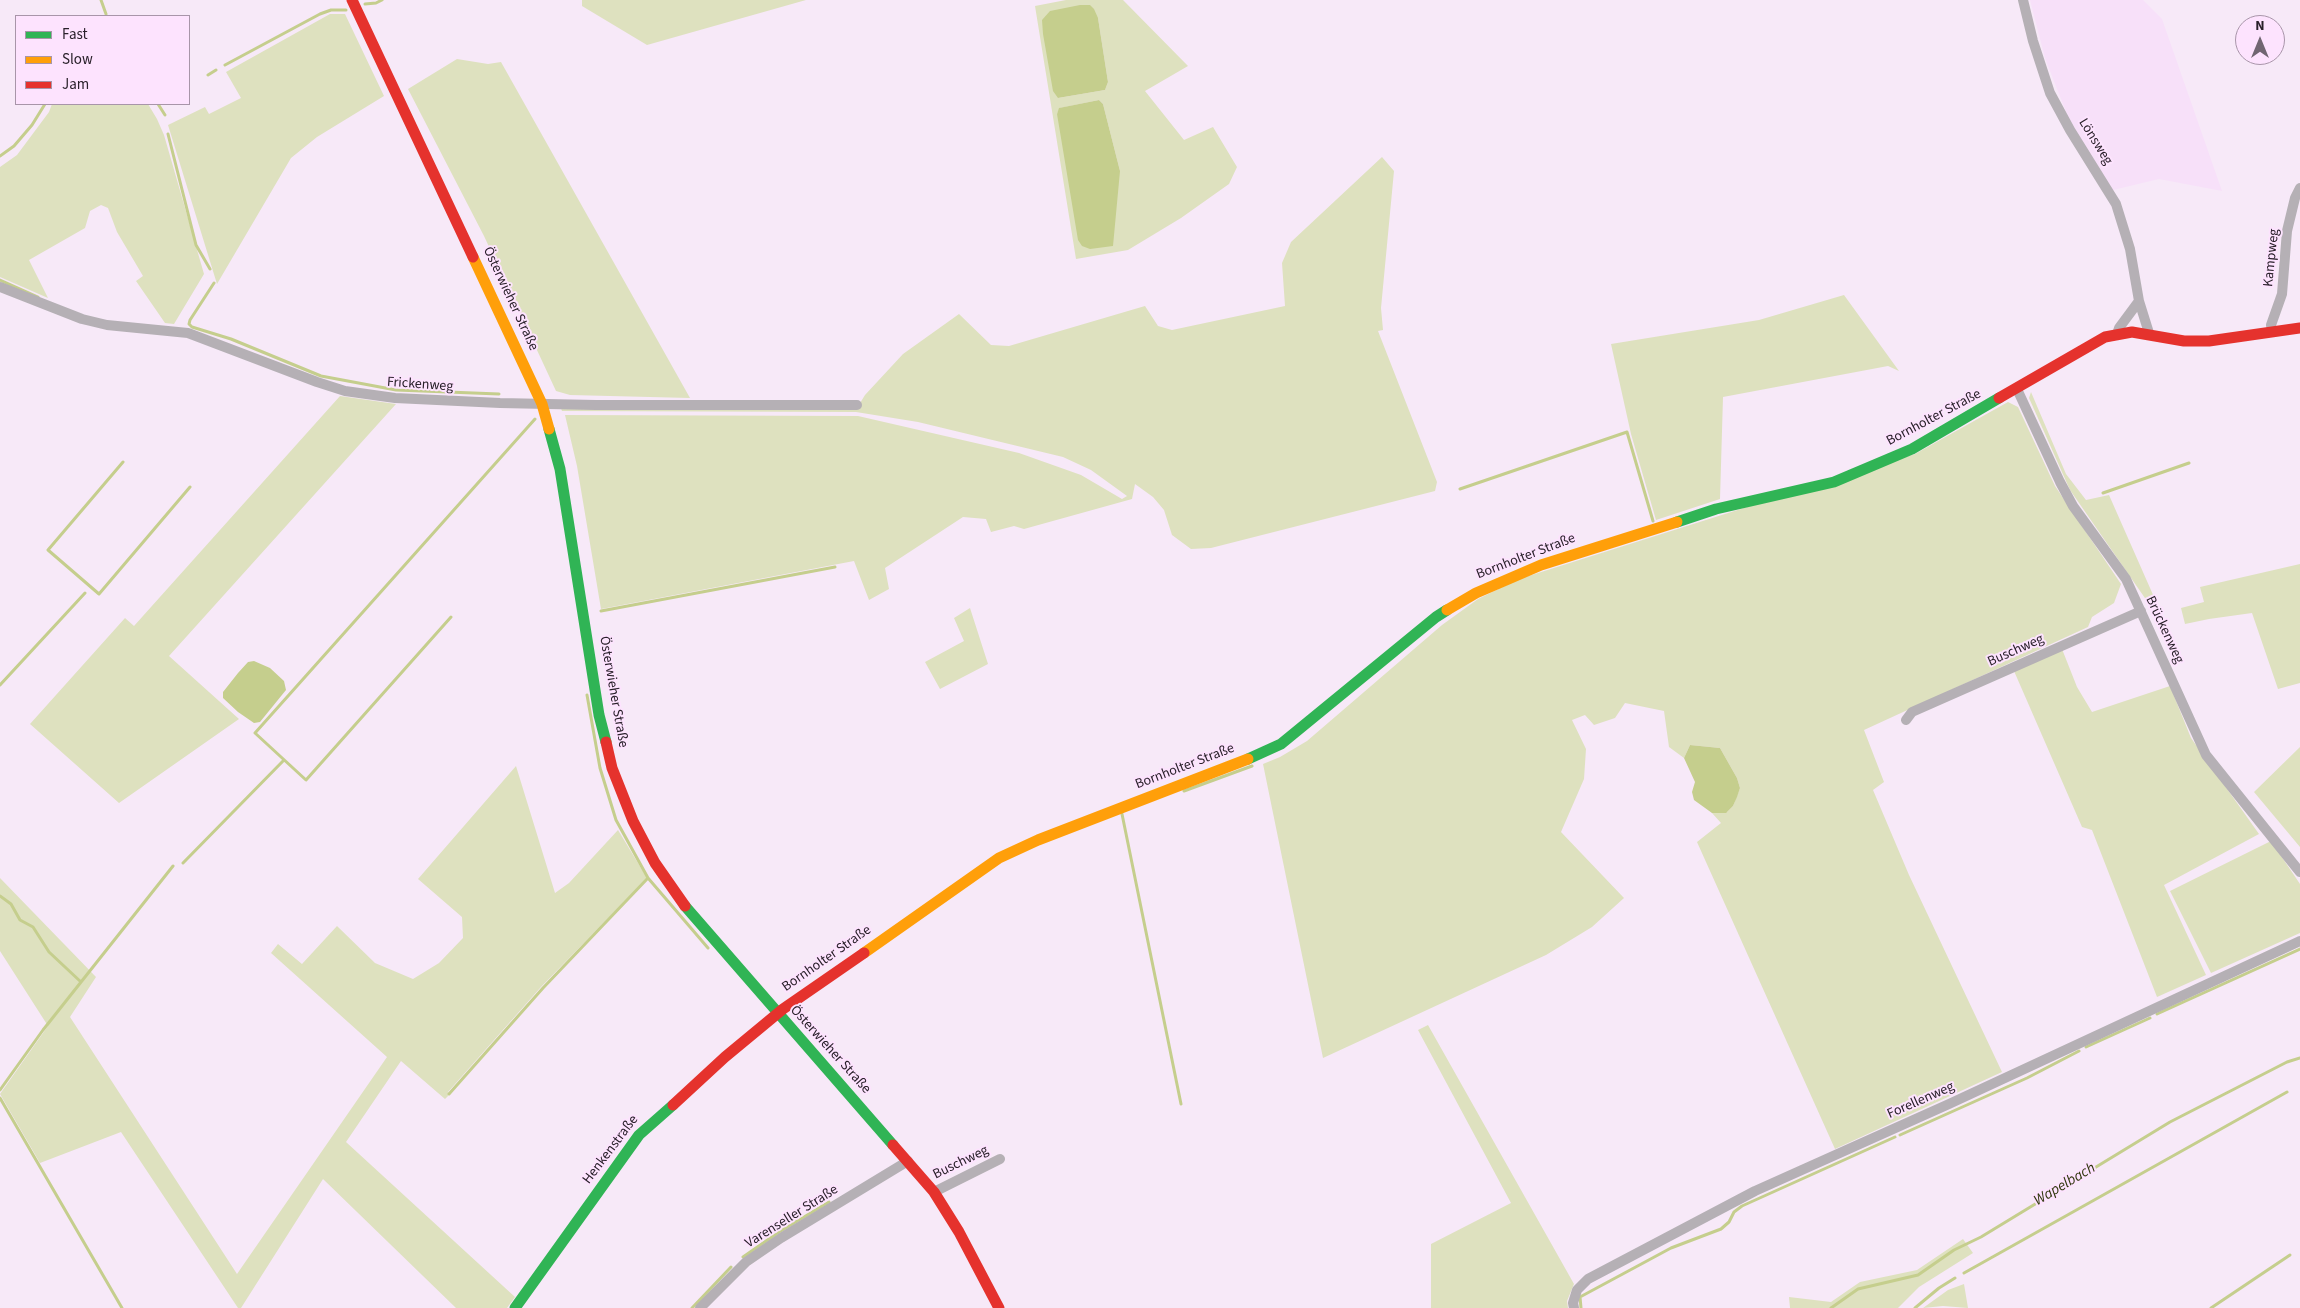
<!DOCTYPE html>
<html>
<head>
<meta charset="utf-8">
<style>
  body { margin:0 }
  #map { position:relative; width:2300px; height:1308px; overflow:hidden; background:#f7e9f8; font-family:"Source Sans 3",sans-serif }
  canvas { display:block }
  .legend { position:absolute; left:15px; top:15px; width:175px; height:90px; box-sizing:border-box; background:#fde3fe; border:1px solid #a895a9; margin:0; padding:6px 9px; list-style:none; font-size:15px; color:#29202a }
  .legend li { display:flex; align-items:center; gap:10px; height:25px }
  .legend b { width:25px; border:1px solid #a895a9 }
  .north { position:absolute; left:2235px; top:15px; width:50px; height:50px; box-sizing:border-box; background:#fde3fe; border:1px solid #a895a9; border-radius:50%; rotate:0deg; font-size:14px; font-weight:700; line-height:20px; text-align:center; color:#29202a }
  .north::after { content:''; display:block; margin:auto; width:18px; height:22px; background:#716672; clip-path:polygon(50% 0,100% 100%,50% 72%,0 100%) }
</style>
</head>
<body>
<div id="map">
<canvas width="2300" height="1308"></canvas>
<ul class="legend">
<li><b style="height:6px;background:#30b455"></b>Fast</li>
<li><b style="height:6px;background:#ff9f0a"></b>Slow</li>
<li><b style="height:6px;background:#e5322d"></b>Jam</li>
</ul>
<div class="north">N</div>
</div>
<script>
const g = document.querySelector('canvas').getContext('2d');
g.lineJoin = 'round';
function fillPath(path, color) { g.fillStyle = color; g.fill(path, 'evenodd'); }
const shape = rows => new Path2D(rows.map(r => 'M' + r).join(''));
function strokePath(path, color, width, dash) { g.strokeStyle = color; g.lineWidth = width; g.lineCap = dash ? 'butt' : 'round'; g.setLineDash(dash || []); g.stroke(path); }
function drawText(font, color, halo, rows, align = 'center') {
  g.font = font + ' "Source Sans 3",sans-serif'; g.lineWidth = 4; g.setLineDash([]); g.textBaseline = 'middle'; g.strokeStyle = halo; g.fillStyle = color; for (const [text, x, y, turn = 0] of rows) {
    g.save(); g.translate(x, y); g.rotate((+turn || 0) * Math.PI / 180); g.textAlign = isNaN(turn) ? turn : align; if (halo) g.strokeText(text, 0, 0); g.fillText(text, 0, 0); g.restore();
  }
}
const built = shape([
  [2030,0,2143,0,2162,19,2222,191,2159,179,2113,190,2070,122,2045,58]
]);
const green = shape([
  [582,0,806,0,647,45,582,6],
  [1066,0,1123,0,1188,66,1145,91,1184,140,1213,127,1237,167,1229,184,1181,218,1128,250,1076,259,1035,6],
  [1098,18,1108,82,1105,90,1058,98],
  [1099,100,1103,104,1120,171,1057,114,1060,108],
  [330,14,345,14,384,96,317,137,291,158,217,284,168,125,205,107,209,114,241,98,226,72],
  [457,59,488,64,501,62,690,398,570,395,556,391,484,236,408,89],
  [52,104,148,104,157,119,164,135,204,274,174,324,165,323,136,281,143,276,117,232,108,208,101,205,90,211,85,228,29,260,48,298,0,277,0,167,17,155,49,112],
  [1382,157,1394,171,1381,308,1383,330,1378,331,1437,482,1435,491,1211,548,1191,549,1172,535,1164,510,1153,497,1135,484,1132,499,1024,529,1014,526,991,532,986,519,963,517,885,568,889,589,869,600,854,561,601,609,577,466,565,415,858,416,1019,453,1081,475,1122,499,1127,496,1091,470,1063,457,918,422,856,412,562,411,560,406,857,408,865,395,903,354,959,314,991,345,1009,346,1145,306,1158,326,1172,330,1285,306,1282,263,1291,242],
  [1844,295,1899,371,1888,366,1723,397,1720,499,1656,520,1631,434,1611,344,1759,320],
  [2031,392,2066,474,2086,500,2109,495,2154,597,2147,601,2070,490,2029,398],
  [340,396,396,404,169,656,239,719,119,803,30,724,125,618,134,626],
  [2008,402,2018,407,2055,486,2121,584,2114,603,2092,617,2088,627,1864,730,1884,782,1873,790,1909,875,2002,1072,1835,1149,1697,842,1721,823,1712,813,1727,812,1733,806,1740,788,1737,778,1720,748,1690,745,1684,758,1669,747,1664,711,1625,703,1615,718,1594,725,1585,715,1572,720,1586,749,1584,779,1561,832,1624,898,1592,927,1546,955,1323,1058,1263,764,1280,757,1307,741,1442,625,1478,599,1519,579,1915,454],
  [2300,564,2300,683,2278,689,2252,613,2209,619,2185,624,2181,608,2204,602,2200,587],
  [970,608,988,664,940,689,925,662,964,641,954,618],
  [2062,649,2077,687,2092,712,2170,686,2191,738,2259,834,2164,885,2206,975,2157,997,2092,830,2082,827,2014,671],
  [2300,747,2300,847,2254,792],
  [516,766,555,893,569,883,618,830,647,878,541,987,448,1092,450,1094,445,1099,401,1061,346,1142,515,1297,507,1308,456,1308,323,1179,241,1308,238,1308,121,1132,40,1163,0,1094,48,1026,0,951,0,878,96,977,70,1017,237,1274,387,1057,271,953,278,944,302,964,337,926,375,963,413,979,439,963,463,938,462,917,418,879],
  [2271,841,2300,884,2300,933,2211,973,2170,891],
  [1428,1025,1574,1284,1567,1301,1568,1308,1431,1308,1431,1244,1511,1203,1418,1030],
  [1963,1239,1973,1253,1919,1287,1898,1308,1790,1308,1789,1297,1831,1302,1860,1282,1917,1270],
  [1964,1284,1968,1308,1943,1306,1923,1308,1948,1290]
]);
const water = shape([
  [1080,5,1090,5,1094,9,1098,18,1108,82,1105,90,1058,98,1053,91,1043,34,1042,20,1050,11],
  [1099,100,1103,104,1120,171,1113,246,1090,249,1082,246,1078,240,1057,114,1059,108],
  [254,661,270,668,284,681,286,690,260,722,254,723,238,712,223,698,223,692,238,673,248,662],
  [1690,745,1720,748,1737,778,1740,788,1737,797,1733,806,1726,813,1712,813,1694,800,1692,792,1695,782,1684,758]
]);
const stream = shape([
  [101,0,106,14],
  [365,4,376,3,382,0],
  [225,65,320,14,331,10,346,10],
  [208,75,216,70],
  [158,104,165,115],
  [168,134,196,245,210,269],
  [0,156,14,146,32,125,45,104],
  [0,280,38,297],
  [214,283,190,320,189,324,192,327,231,339,321,376,396,390,499,394],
  [123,462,48,550,99,594,190,487],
  [1460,489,1627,432,1653,521],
  [2103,493,2189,463],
  [601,611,835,567],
  [451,617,306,780,255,733,535,419],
  [0,685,85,593],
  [587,695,600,768,616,820,648,878,708,948],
  [1184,791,1252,766],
  [1122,814,1181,1104],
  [183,863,284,760],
  [0,896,11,904,20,920,33,927,49,952,81,982],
  [2157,1014,2300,949],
  [2086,1047,2150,1018],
  [0,1090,43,1030,173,866],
  [449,1094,543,988,648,878],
  [0,1098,122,1308],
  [1900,1135,2027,1078,2079,1051],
  [743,1257,779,1232,829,1202],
  [1964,1273,2287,1092],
  [692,1308,731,1267],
  [1581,1308,1580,1297,1671,1248,1721,1229,1729,1222,1734,1212,1742,1206,1895,1137],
  [1831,1308,1858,1289,1918,1275,1954,1250,1981,1237,2170,1122,2287,1062,2300,1058],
  [1915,1308,1939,1288,1955,1278],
  [2211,1308,2290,1255]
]);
const street = shape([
  [2023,0,2033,41,2050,93,2070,130,2116,204,2130,249,2139,301,2149,333],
  [0,287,82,319,107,325,188,333,317,382,345,391,395,398,500,403,596,405,857,405],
  [2272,331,2271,325,2282,294,2287,231,2295,198,2300,188],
  [2117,334,2119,328,2139,301],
  [2017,389,2060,482,2073,506,2126,579,2206,755,2300,872],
  [1906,720,1912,712,2141,611],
  [934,1192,1000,1159],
  [700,1308,746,1262,781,1238,908,1161],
  [1574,1308,1573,1303,1577,1290,1588,1279,1755,1191,1949,1104,2300,941]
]);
const fast = shape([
  [549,429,560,469,599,715,606,742],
  [1677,522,1716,509,1834,482,1912,449,1999,398],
  [1248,759,1281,744,1436,617,1447,610],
  [685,906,893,1145],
  [515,1308,639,1135,673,1105]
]);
const slow = shape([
  [473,257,542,404,549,429],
  [1447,610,1476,593,1541,565,1677,522],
  [864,953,999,858,1038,840,1248,759]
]);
const jam = shape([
  [352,0,473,257],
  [1999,398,2105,337,2132,332,2184,341,2209,341,2300,328],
  [606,742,612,768,633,821,655,863,685,906],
  [673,1105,725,1057,783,1009,864,953],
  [893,1145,934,1192,959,1232,999,1308]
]);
const streetNames = [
  ["Lönsweg",2095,142,58],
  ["Kampweg",2272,258,-84],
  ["Österwieher Straße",510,299,65],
  ["Frickenweg",420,385,4],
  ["Bornholter Straße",1934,418,-28],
  ["Bornholter Straße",1526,557,-21],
  ["Brückenweg",2164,630,65],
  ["Buschweg",2016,651,-24],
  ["Österwieher Straße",613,692,80],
  ["Bornholter Straße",1185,767,-21],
  ["Bornholter Straße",827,959,-35],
  ["Österwieher Straße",830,1050,48],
  ["Forellenweg",1921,1101,-24],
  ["Henkenstraße",611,1150,-53],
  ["Buschweg",961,1163,-26],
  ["Varenseller Straße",792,1217,-32]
];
const waterNames = [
  ["Wapelbach",2065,1185,-31]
];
fillPath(built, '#f7e0f9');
fillPath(green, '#dee1bf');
fillPath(water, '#c5ce8d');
strokePath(stream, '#c5ce8d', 3);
strokePath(street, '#b5b0b5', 10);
strokePath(fast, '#30b455', 11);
strokePath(slow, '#ff9f0a', 11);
strokePath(jam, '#e5322d', 11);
drawText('14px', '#29202a', '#fde3fe', streetNames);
drawText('italic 15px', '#2f360c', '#fde3fe', waterNames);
</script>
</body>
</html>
